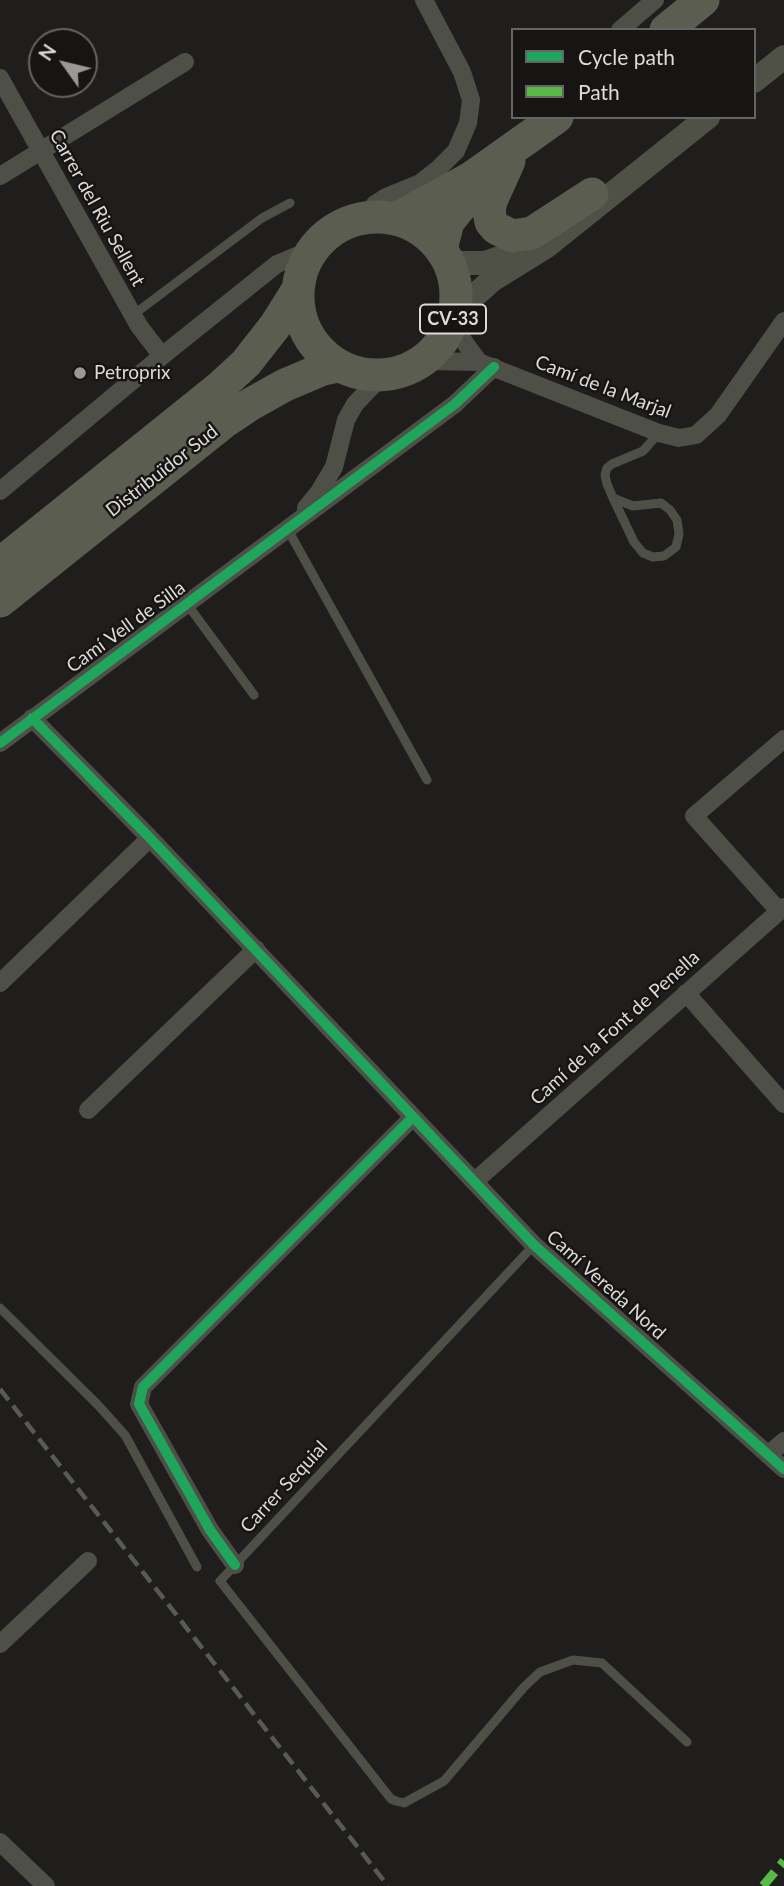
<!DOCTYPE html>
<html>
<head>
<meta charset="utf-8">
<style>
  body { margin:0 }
  #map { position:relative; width:784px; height:1886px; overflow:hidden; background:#1f1e1d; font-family:Lato,sans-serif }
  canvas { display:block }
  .legend { position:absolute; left:511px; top:28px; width:245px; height:91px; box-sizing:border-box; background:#171513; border:2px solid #666463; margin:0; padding:9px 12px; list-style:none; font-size:21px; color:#dcdbda }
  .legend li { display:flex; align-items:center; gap:14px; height:35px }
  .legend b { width:35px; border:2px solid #666463 }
  .north { position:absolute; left:28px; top:28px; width:70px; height:70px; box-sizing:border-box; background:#171513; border:2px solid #666463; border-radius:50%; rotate:304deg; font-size:19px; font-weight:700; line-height:28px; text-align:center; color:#dcdbda }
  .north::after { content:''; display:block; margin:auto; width:24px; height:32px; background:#9a9998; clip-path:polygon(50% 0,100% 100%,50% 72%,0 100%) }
</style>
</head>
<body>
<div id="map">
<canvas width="784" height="1886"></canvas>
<ul class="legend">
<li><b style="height:9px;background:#20a55d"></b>Cycle path</li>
<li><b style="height:9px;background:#58b947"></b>Path</li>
</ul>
<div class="north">N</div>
</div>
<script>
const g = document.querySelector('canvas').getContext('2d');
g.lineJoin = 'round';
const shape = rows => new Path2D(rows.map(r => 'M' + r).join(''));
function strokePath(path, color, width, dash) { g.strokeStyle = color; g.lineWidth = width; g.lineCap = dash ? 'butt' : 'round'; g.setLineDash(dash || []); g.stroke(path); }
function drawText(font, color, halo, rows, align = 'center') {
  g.font = font + ' Lato,sans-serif'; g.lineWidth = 5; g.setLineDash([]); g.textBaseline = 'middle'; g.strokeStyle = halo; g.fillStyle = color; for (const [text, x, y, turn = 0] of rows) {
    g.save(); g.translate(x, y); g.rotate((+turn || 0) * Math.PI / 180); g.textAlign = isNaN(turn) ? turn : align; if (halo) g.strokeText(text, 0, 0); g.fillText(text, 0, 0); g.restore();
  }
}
const lane = shape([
  [133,315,262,218,290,203],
  [613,498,633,506,661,503,670,510,677,520,679,534,676,547,664,556,653,557,643,553,634,542,613,498,607,484,605,475,607,468,612,464,643,451,659,433],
  [288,530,427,780],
  [187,604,254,695],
  [534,1245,220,1581,391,1799,396,1801,404,1803,444,1781,524,1687,540,1672,573,1660,602,1663,687,1742],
  [0,1308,97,1404,125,1435,197,1567]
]);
const street = shape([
  [620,30,655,0],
  [0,78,139,326,162,356],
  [0,176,185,62],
  [366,217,375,204,386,197,420,183,438,169,456,151,468,123,471,100,462,72,424,0],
  [423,361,479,362,465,343,452,321],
  [479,362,659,433,679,438,696,435,718,415,784,321],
  [0,491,162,356,277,264,296,256,308,257],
  [306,508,319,492,334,467,346,420,355,404,382,376],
  [32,718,150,838,534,1245,784,1469],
  [0,743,455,404,494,367],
  [779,911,694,816,784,739],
  [0,983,150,838],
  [686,993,784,1104],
  [88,1110,256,949],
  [475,1181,784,907],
  [768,1455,784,1441],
  [235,1565,210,1530,139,1404,143,1387,413,1117],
  [0,1644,88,1561],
  [0,1842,46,1886]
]);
const secondary = shape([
  [754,81,784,57],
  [448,260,460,263,485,263,522,250],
  [454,314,492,280,547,246,708,117]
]);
const highway = shape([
  [666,30,703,0],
  [509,161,491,201,489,211,491,222,496,228,512,236,532,233,592,194],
  '298 296a79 79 0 1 1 158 0a79 79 0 1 1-158 0Z',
  [396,219,471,178,557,117],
  [441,249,448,222,460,207,487,180],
  [0,564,220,387,246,363,275,326,297,291],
  [0,601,224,422,251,404,285,385,323,369,338,366]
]);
const rail = shape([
  [0,1389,388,1886]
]);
const quiet = shape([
  [763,1886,784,1861]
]);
const cycleway = shape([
  [32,718,150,838,534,1245,784,1469],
  [0,743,455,404,494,367],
  [235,1565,210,1530,139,1404,143,1387,413,1117]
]);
const markers = [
  [80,373,7,"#9a9998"]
];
const shields = [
  [453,319,66]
];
const shieldNames = [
  ["CV-33",453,319]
];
const streetNames = [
  ["Carrer del Riu Sellent",97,208,61],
  ["Camí de la Marjal",603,387,21],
  ["Distribuïdor Sud",162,471,-38],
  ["Camí Vell de Silla",126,627,-36],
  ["Camí de la Font de Penella",615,1028,-42],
  ["Camí Vereda Nord",606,1285,42],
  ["Carrer Sequial",284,1487,-47]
];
const poiNames = [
  ["Petroprix",94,373]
];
strokePath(lane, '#4e4f47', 9);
strokePath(street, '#4e4f47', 18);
strokePath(secondary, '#4f5046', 24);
strokePath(highway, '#5b5d51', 33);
strokePath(rail, '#595a54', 4.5, [14, 7]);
strokePath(quiet, '#58b947', 9, [18, 9]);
strokePath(cycleway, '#20a55d', 10);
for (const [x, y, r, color] of markers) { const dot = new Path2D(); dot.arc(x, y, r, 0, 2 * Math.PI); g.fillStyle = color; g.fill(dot); strokePath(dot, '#171513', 2.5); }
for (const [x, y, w] of shields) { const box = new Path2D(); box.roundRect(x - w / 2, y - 14.5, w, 29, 5); g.fillStyle = '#171513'; g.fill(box); strokePath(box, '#dcdbda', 2); }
drawText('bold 18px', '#dcdbda', null, shieldNames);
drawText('19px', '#dcdbda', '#171513', streetNames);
drawText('19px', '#dcdbda', '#171513', poiNames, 'left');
</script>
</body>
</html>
